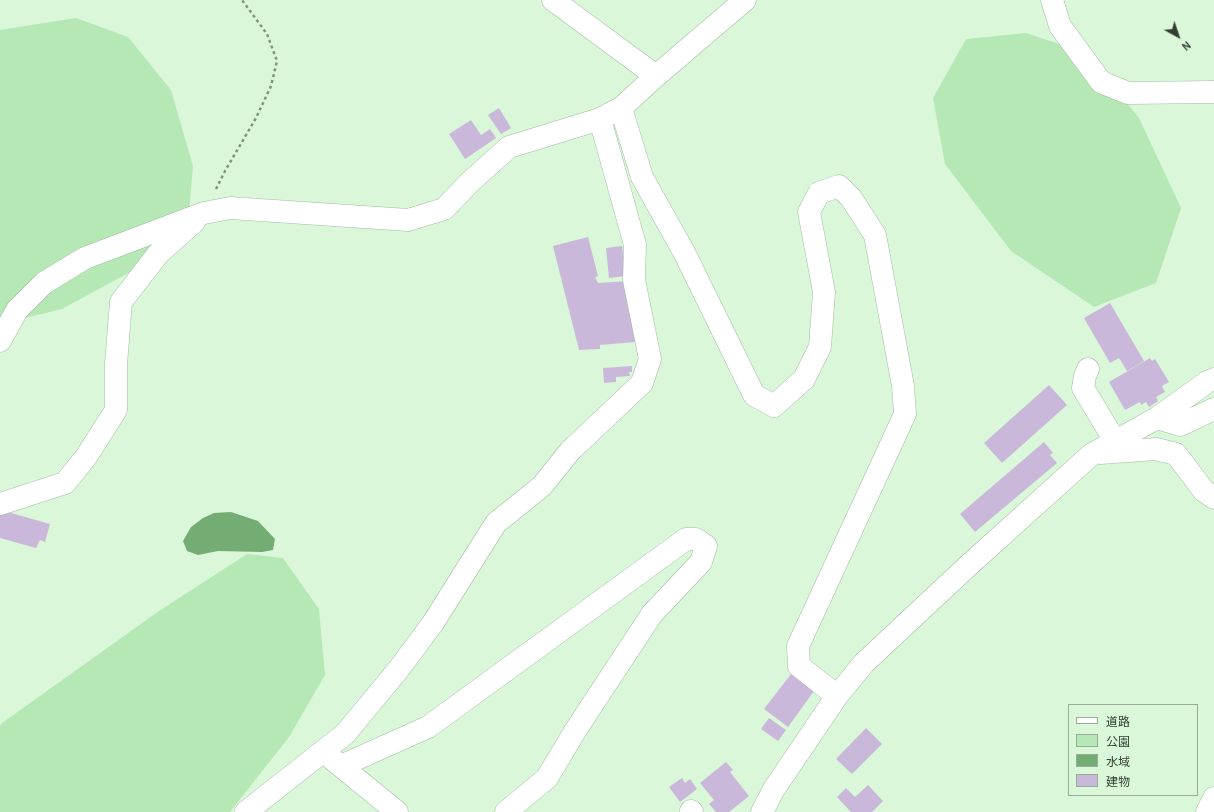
<!DOCTYPE html>
<html>
<head>
<meta charset="utf-8">
<style>
  body { margin:0 }
  #map { position:relative; width:1214px; height:812px; overflow:hidden; background:#dbf7da; font-family:Karla,"Noto Sans JP",sans-serif }
  canvas { display:block }
  .legend { position:absolute; left:1068px; top:704px; width:130px; height:92px; box-sizing:border-box; background:#dbf7da; border:1px solid #97ad97; margin:0; padding:5px 7px; list-style:none; font-size:12px; color:#323e32 }
  .legend li { display:flex; align-items:center; gap:8px; height:20px }
  .legend b { width:20px; border:1px solid #97ad97 }
  .north { position:absolute; left:1158px; top:16px; width:40px; height:40px; -webkit-text-stroke:3px #dbf7da; paint-order:stroke; rotate:140deg; font-size:11px; font-weight:700; line-height:16px; text-align:center; color:#323e32 }
  .north::after { content:''; display:block; margin:auto; width:14px; height:18px; background:#323e32; clip-path:polygon(50% 0,100% 100%,50% 72%,0 100%) }
</style>
</head>
<body>
<div id="map">
<canvas width="1214" height="812"></canvas>
<ul class="legend">
<li><b style="height:5px;background:#fff"></b>道路</li>
<li><b style="height:11px;background:#b5e8b5"></b>公園</li>
<li><b style="height:11px;background:#73ad74"></b>水域</li>
<li><b style="height:11px;background:#c9b8d9"></b>建物</li>
</ul>
<div class="north">N</div>
</div>
<script>
const g = document.querySelector('canvas').getContext('2d');
g.lineJoin = 'round';
function fillPath(path, color) { g.fillStyle = color; g.fill(path, 'evenodd'); }
const shape = rows => new Path2D(rows.map(r => 'M' + r).join(''));
function strokePath(path, color, width, dash) { g.strokeStyle = color; g.lineWidth = width; g.lineCap = dash ? 'butt' : 'round'; g.setLineDash(dash || []); g.stroke(path); }
const green = shape([
  [76,18,128,37,171,90,193,166,188,224,145,264,62,309,0,324,0,30],
  [1026,33,1086,53,1139,118,1181,208,1156,283,1094,307,1011,251,945,164,933,98,966,39],
  [247,554,283,558,319,609,325,675,289,737,230,812,0,812,0,726,2,723,159,611]
]);
const water = shape([
  [231,512,258,521,275,539,273,550,262,552,218,551,198,555,187,551,183,541,191,527,203,518,214,513]
]);
const building = shape([
  [499,108,511,128,501,134,488,115],
  [471,120,481,135,490,129,496,138,465,159,449,134],
  [588,237,598,276,595,277,598,283,628,281,635,342,600,345,600,349,579,350,553,246],
  [622,246,626,276,609,278,606,248],
  [1110,303,1144,361,1127,371,1119,358,1110,363,1084,318],
  [1150,358,1152,361,1155,359,1169,382,1162,386,1165,392,1156,397,1158,401,1149,407,1146,402,1141,405,1140,402,1125,410,1109,382],
  [632,366,632,372,629,372,630,376,616,377,616,382,604,383,603,368],
  [1049,385,1067,405,1002,463,984,443],
  [1044,442,1053,453,1050,455,1057,463,975,532,960,514],
  [4,511,50,524,45,542,40,540,36,548,0,538,0,513],
  [791,674,814,691,788,727,764,709],
  [769,718,786,730,778,741,761,729],
  [866,728,882,744,852,774,836,759],
  [726,762,733,770,730,772,749,796,729,812,716,812,709,804,714,800,700,783],
  [682,778,685,783,690,779,697,789,680,802,669,787],
  [868,785,883,801,872,812,851,812,837,797,846,788,855,797]
]);
const path = shape([
  [216,189,225,171,256,118,271,86,277,61,267,34,242,0]
]);
const minor = shape([
  [553,0,656,76],
  [1052,0,1060,26,1101,82,1128,93,1214,92],
  [621,108,642,177,685,254,754,395,774,406,804,379,820,347,824,292,809,212,819,193,839,186,851,198,875,235,903,386,905,414,798,646,799,666,837,696],
  [0,341,17,310,44,283,85,258,204,213,230,208,408,220,444,209,470,182,509,147,600,119,621,108,656,76,745,0],
  [1088,369,1085,376,1083,388,1115,441],
  [1157,418,1180,425,1214,409],
  [1100,453,1156,449,1176,454,1204,491,1214,498],
  [0,504,65,483,86,457,116,410,116,364,121,302,158,254,194,222],
  [331,758,397,812],
  [341,766,428,727,686,539,696,539,706,546,701,562,652,614,575,731,547,778,506,812],
  [691,811,692,812],
  [246,812,345,734,398,670,433,623,496,523,542,486,570,451,642,383,650,359,634,280,635,245,600,119],
  [762,812,774,789,837,696,864,663,970,564,1092,454,1157,418,1207,382,1214,379],
  [1207,812,1214,798]
]);
fillPath(green, '#b5e8b5');
fillPath(water, '#73ad74');
fillPath(building, '#c9b8d9');
strokePath(minor, '#a0bca0', 23);
strokePath(path, '#809480', 2.5, [3, 3]);
strokePath(minor, '#fff', 22);
</script>
</body>
</html>
